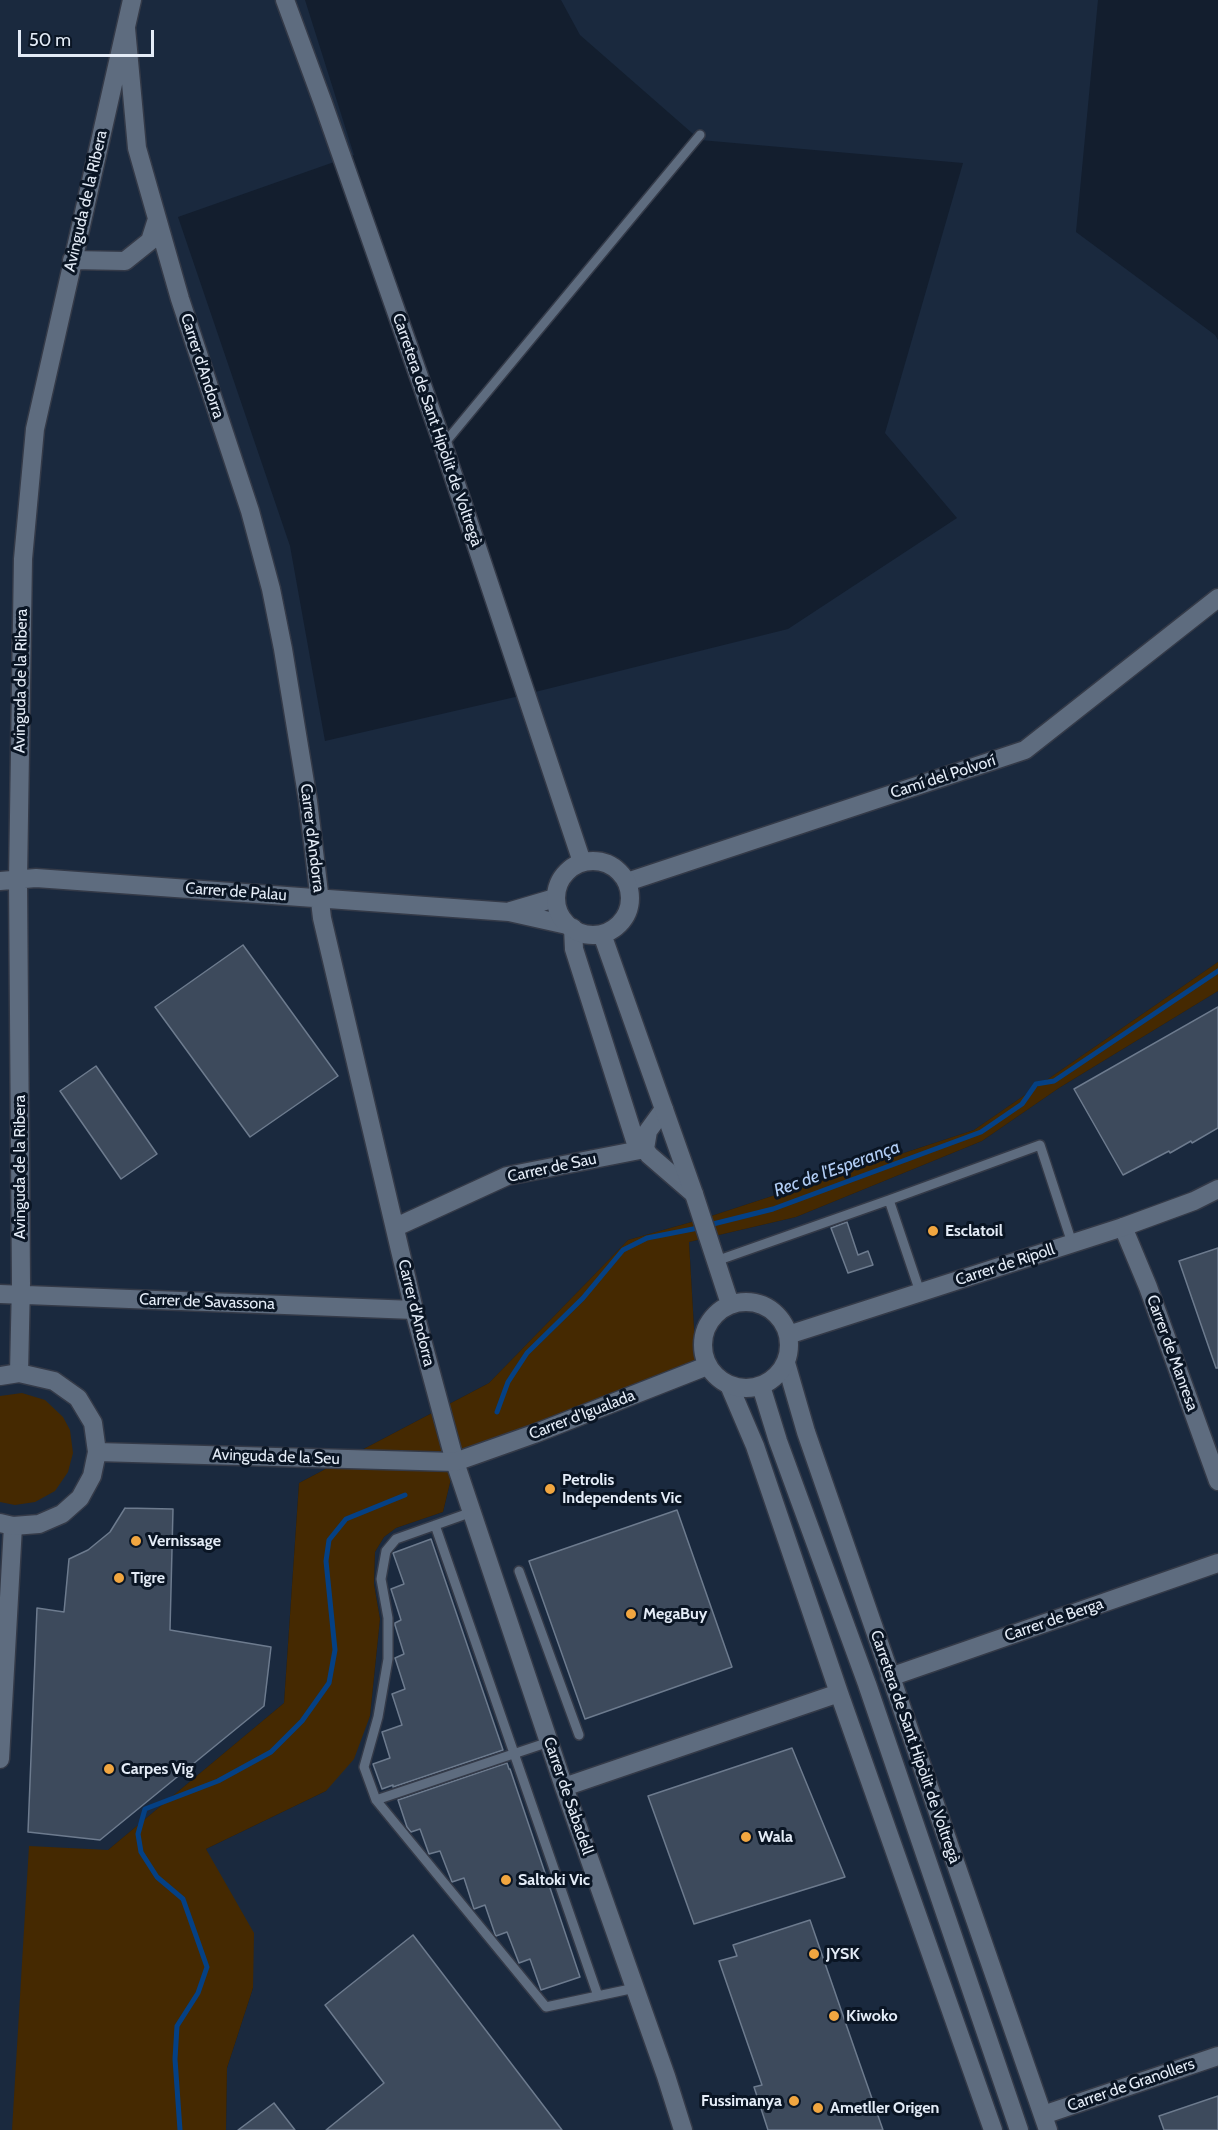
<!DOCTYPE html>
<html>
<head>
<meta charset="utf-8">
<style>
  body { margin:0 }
  #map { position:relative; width:1218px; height:2130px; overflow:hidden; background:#131e2e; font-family:Cabin,sans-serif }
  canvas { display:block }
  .scale { position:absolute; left:18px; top:30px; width:136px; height:27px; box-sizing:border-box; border:3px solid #e4ecf7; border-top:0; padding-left:8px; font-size:18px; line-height:21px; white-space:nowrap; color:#e4ecf7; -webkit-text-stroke:4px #0a1524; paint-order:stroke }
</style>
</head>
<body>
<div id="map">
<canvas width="1218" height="2130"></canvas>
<div class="scale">50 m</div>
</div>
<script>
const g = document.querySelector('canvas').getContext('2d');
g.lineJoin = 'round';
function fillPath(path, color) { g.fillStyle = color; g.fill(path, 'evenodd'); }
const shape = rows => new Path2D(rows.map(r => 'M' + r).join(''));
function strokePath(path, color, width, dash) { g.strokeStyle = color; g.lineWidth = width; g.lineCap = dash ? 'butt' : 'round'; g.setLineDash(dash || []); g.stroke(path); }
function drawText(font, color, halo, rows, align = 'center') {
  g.font = font + ' Cabin,sans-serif'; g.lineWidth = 6; g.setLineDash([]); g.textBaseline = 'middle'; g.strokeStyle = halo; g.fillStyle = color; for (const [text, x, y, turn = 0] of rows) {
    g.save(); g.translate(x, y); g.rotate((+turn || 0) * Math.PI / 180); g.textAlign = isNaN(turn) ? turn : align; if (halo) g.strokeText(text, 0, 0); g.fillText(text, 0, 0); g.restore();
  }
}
const built = shape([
  [0,0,305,0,354,155,178,217,290,546,325,741,515,697,788,629,957,518,885,433,963,163,700,140,580,35,561,0,1098,0,1076,232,1215,335,1218,340,1218,962,974,1130,702,1219,628,1240,489,1383,299,1483,284,1703,108,1850,12,2130,0,2130],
  [1218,991,1218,2130,226,2130,227,2068,253,1988,206,1849,326,1791,370,1716,380,1619,374,1584,375,1552,384,1537,396,1528,443,1512,455,1462,696,1362,689,1242,796,1217,982,1141,1059,1088]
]);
const green = shape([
  [1218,962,1218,991,1059,1088,982,1141,796,1217,689,1242,696,1362,455,1462,443,1512,396,1528,384,1537,375,1552,374,1584,380,1619,370,1716,354,1759,326,1791,206,1849,254,1933,253,1988,227,2068,226,2130,12,2130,29,1846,108,1850,284,1703,299,1483,489,1383,628,1240,702,1219,974,1130],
  [22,1393,45,1400,63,1417,70,1430,73,1453,68,1472,55,1491,35,1502,15,1505,0,1502,0,1396]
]);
const stream = shape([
  [497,1412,508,1382,527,1353,583,1298,623,1250,647,1238,693,1229,773,1209,981,1132,1022,1104,1036,1084,1054,1081,1218,971],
  [180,2130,175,2059,177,2026,198,1993,207,1967,183,1899,157,1877,141,1852,138,1834,145,1809,218,1781,271,1752,302,1721,329,1683,335,1650,326,1561,329,1540,346,1519,405,1495]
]);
const building = shape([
  [243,945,338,1076,250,1137,155,1007,243,945],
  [1218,1007,1218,1128,1192,1143,1191,1141,1170,1153,1169,1151,1123,1175,1074,1089,1218,1007],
  [96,1066,157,1154,121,1179,60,1091,96,1066],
  [847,1222,858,1255,868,1251,873,1265,848,1273,831,1228,847,1222],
  [1218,1248,1218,1368,1216,1368,1179,1261,1218,1248],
  [125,1508,173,1509,170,1630,271,1647,264,1706,100,1840,28,1832,37,1608,64,1612,69,1559,88,1550,110,1532,125,1508],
  [677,1510,732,1667,585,1719,529,1561,677,1510],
  [431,1539,503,1750,393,1787,393,1785,382,1789,373,1764,390,1758,382,1732,402,1725,392,1694,405,1689,395,1658,404,1654,395,1625,395,1623,401,1620,391,1589,404,1584,393,1553,431,1539],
  [792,1748,845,1877,694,1924,648,1796,792,1748],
  [507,1763,509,1769,510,1769,580,1977,541,1990,530,1959,519,1963,507,1932,496,1936,495,1934,485,1905,474,1909,464,1878,452,1882,440,1851,429,1854,420,1829,411,1832,407,1827,398,1800,507,1763],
  [810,1920,856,2053,883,2130,768,2130,754,2087,762,2085,719,1961,737,1956,733,1945,810,1920],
  [413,1935,562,2130,326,2130,384,2083,325,2005,413,1935],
  [1218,2096,1218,2130,1164,2130,1159,2116,1218,2096],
  [274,2103,295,2130,238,2130,274,2103]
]);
const lane = shape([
  [443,445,700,135],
  [889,1200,1040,1145,1072,1243],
  [716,1261,889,1200,920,1292],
  [472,1512,396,1539,386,1551,381,1579,388,1618,388,1659,378,1717,364,1767,376,1800,546,2007,635,1988],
  [435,1525,598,1996],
  [519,1571,579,1735],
  [376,1800,549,1742]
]);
const street = shape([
  [126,28,137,148,180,299,250,511,271,589,283,649,308,801,322,918,414,1310,455,1462,564,1787,666,2076,683,2130],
  [72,260,125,261,150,241,157,219],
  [0,881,36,878,509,912,567,925],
  [627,882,1025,750,1218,598],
  [511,911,555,898],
  [573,928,574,949,638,1150],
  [664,1109,648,1131,645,1149,649,1155,694,1194],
  [396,1227,507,1176,645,1149],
  [1123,1227,1148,1287,1218,1481],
  [0,1294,414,1310],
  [786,1363,806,1432,1048,2130],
  [19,1373,21,1283,18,880,23,559,35,429,132,0],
  [729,1385,755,1446,839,1693,993,2130],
  [890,1677,1218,1563],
  [0,1759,13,1526],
  [564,1787,839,1693],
  [1043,2115,1218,2056]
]);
const secondary = shape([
  [285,0,323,103,443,445,582,862],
  '556 898a37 37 0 1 1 74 0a37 37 0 1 1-74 0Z',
  [602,934,694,1194,730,1304],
  '703 1345a43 43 0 1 1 86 0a43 43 0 1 1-86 0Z',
  [788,1335,1123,1227,1194,1201,1218,1189],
  [0,1376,19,1373,54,1381,78,1398,93,1423,97,1452,92,1476,80,1498,62,1514,39,1524,13,1526,0,1523],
  [761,1386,778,1441,867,1684,1019,2130],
  [97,1452,455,1462,534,1434,707,1366]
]);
const markers = [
  [933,1231,6,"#f1a640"],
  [550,1489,6,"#f1a640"],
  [136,1541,6,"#f1a640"],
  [119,1578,6,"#f1a640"],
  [631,1614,6,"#f1a640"],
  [109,1769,6,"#f1a640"],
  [746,1837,6,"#f1a640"],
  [506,1880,6,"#f1a640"],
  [814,1954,6,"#f1a640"],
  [834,2016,6,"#f1a640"],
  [794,2101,6,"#f1a640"],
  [818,2108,6,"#f1a640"]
];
const streetNames = [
  ["Avinguda de la Ribera",86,201,-77],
  ["Carrer d'Andorra",202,366,72],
  ["Carretera de Sant Hipòlit de Voltregà",437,430,71],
  ["Avinguda de la Ribera",21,681,-89],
  ["Camí del Polvorí",943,777,-18],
  ["Carrer d'Andorra",312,838,83],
  ["Carrer de Palau",236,892,4],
  ["Avinguda de la Ribera",20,1167,-90],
  ["Carrer de Sau",552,1168,-12],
  ["Carrer de Ripoll",1005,1265,-18],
  ["Carrer de Savassona",207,1302,2],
  ["Carrer d'Andorra",416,1313,76],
  ["Carrer de Manresa",1172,1353,70],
  ["Carrer d'Igualada",582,1415,-21],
  ["Avinguda de la Seu",276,1457,2],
  ["Carrer de Berga",1054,1620,-19],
  ["Carretera de Sant Hipòlit de Voltregà",915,1747,71],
  ["Carrer de Sabadell",568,1796,71],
  ["Carrer de Granollers",1131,2085,-19]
];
const poiNames = [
  ["Esclatoil",945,1231],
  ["Petrolis",562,1480],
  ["Independents Vic",562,1498],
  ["Vernissage",148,1541],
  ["Tigre",131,1578],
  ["MegaBuy",643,1614],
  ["Carpes Vig",121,1769],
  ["Wala",758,1837],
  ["Saltoki Vic",518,1880],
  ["JYSK",826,1954],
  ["Kiwoko",846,2016],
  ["Fussimanya",782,2101,"right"],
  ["Ametller Origen",830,2108]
];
const waterNames = [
  ["Rec de l'Esperança",837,1169,-20]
];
fillPath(built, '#1a293e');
fillPath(green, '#452901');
strokePath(stream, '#044084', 5);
fillPath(building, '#3d4a5c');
strokePath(building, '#6d7b8e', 1.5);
strokePath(lane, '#343a48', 12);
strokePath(street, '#343a48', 21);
strokePath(secondary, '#343a48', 21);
strokePath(lane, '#5e6c7f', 9);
strokePath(street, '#5e6c7f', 18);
strokePath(secondary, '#5e6c7f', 18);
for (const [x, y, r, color] of markers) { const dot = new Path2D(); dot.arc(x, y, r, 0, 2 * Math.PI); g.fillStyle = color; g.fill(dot); strokePath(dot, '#0a1524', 2); }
drawText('16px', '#e4ecf7', '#0a1524', streetNames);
drawText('bold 16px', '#e4ecf7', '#0a1524', poiNames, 'left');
drawText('italic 18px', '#b1cdf5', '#0a1524', waterNames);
</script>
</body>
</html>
